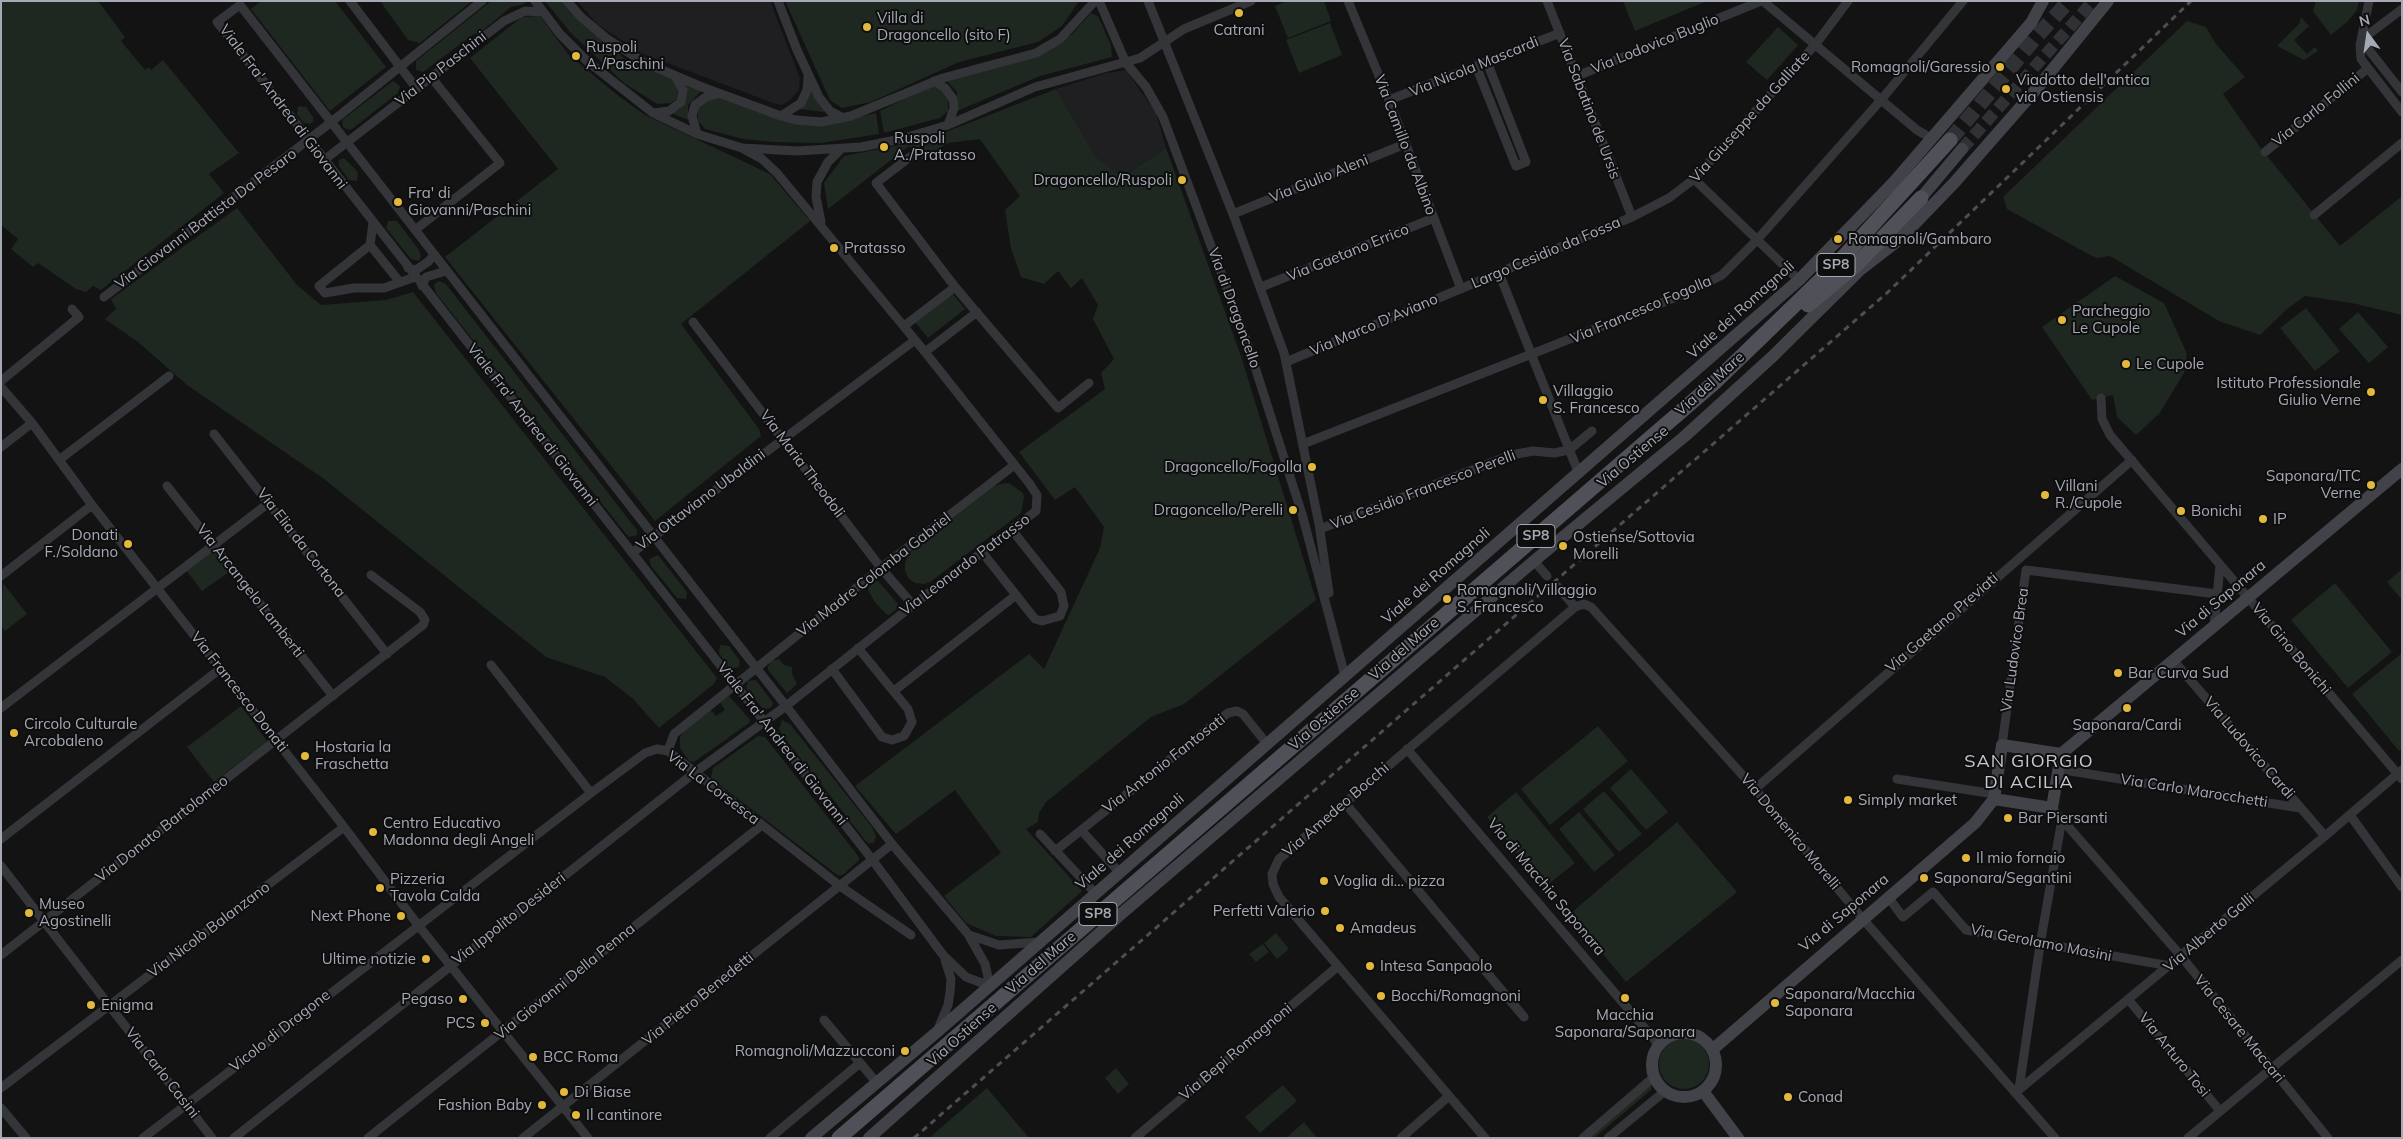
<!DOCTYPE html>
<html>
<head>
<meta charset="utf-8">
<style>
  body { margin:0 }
  #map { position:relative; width:2403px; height:1139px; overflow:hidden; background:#131314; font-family:Mulish,sans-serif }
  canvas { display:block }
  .frame { position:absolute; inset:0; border:2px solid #a5a9b4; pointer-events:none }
  .north { position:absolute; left:2343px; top:10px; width:50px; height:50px; -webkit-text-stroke:4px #0e0e0f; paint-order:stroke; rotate:346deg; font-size:14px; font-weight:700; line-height:20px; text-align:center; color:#a5a9b4 }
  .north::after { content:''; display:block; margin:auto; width:18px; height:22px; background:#a5a9b4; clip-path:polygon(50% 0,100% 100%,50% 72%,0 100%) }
</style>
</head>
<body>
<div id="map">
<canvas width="2403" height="1139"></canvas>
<div class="frame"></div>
<div class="north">N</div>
</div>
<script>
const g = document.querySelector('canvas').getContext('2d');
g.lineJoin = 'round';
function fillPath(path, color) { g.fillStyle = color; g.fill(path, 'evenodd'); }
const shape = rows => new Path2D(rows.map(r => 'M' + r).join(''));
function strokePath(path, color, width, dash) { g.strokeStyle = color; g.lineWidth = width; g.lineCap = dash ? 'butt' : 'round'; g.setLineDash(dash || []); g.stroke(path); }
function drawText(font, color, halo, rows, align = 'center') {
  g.font = font + ' Mulish,sans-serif'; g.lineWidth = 4; g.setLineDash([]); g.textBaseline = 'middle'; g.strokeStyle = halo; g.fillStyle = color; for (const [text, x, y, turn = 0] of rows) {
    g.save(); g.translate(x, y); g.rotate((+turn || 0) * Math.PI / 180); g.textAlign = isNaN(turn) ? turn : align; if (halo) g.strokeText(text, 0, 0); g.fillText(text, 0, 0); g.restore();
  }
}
const built = shape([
  [577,1,770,1,800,78,799,90,789,101,781,105,773,103,641,53,597,24],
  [1126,70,1156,113,1166,148,1122,177,1096,157,1056,89,1106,73]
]);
const green = shape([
  [1,1,98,1,125,37,121,41,145,70,149,67,151,70,163,60,239,153,209,174,224,193,101,290,93,286,86,292,76,289,38,263,33,267,11,249,18,239,1,225],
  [261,1,335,1,386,67,330,111,251,9],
  [380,1,472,1,420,43,408,40],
  [491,1,524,1,525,4,511,7,477,35,475,33,423,72,416,70,416,61],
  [545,1,562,1,585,25,625,59,671,78,678,87,677,99,671,103,657,104,624,83,570,32],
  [785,1,1079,1,1062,26,1038,42,959,62,871,102,842,108,830,100],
  [1287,1,1324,1,1331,21,1288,38,1275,6],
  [1623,1,1707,1,1635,31],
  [2316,1,2359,1,2357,10,2348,21,2331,35,2313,11],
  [1091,13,1098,16,1111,45,1112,57,1040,76,957,111,957,92,945,79,1052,47,1072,34],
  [540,16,568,54,616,94,645,115,770,174,810,221,681,324,759,429,761,436,655,521,445,257,558,169,470,58,522,17],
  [2301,17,2309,26,2294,40,2307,54,2315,47,2318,51,2304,60,2277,46,2299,24],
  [2187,21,2206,27,2216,44,2245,77,2223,94,2260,147,2340,246,2402,196,2402,315,2352,303,2305,296,2287,309,2260,335,2219,321,2110,256,2098,258,2090,255,2007,209,2003,197],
  [1330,23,1342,55,1299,73,1286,40],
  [1778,27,1798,45,1767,80,1746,62],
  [393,81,400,86,398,93,352,129,349,130,343,127,342,120],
  [684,83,701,91,688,105,688,120,671,113,680,109,686,97,687,87],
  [931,86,938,86,948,99,948,111,940,118,884,133,880,111],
  [810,89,825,110,824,112,798,109],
  [1056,89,1096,157,1122,177,1166,148,1241,356,1316,600,1184,704,1151,717,1046,802,1039,813,1038,822,1026,829,1082,891,1031,937,996,936,966,923,944,896,1001,853,955,790,896,834,855,786,1029,654,1044,669,1100,548,1104,527,1075,487,1055,500,1019,452,1105,389,1101,373,1114,359,1093,319,1098,305,1082,278,1071,288,1058,271,1044,284,1021,277,1011,248,1005,210,1020,196,980,139,948,143,922,159,909,146,828,209,824,183,844,156,925,140],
  [716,97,755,111,827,124,876,113,879,134,820,143,773,142,743,139,705,129,698,121,698,105],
  [298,106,306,107,313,117,313,122,309,124,303,122,297,114],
  [344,158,358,172,357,181,349,180,339,166,339,160],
  [237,208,297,285,321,305,386,300,413,292,717,678,714,684,659,728,633,699,605,677,546,657,324,479,187,385,138,342,105,319,116,309,111,299],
  [388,221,397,221,419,250,421,257,419,261,411,259,386,228],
  [2115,276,2164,303,2187,354,2184,373,2159,414,2136,435,2117,417,2113,395,2092,400,2042,327],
  [438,281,445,283,633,525,637,530,637,535,629,537,626,534,436,293,434,285],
  [952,293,965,309,928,338,915,322],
  [2306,308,2340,351,2315,371,2280,328],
  [2358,312,2388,347,2369,363,2339,329],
  [1009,483,1023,493,1024,497,1021,513,930,582,924,584,915,583,909,579,905,571,905,564,909,553,993,487,1000,484],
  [212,551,229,572,202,591,186,570],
  [658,555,687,592,686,599,677,598,651,566,649,559],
  [2402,569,2402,600,2387,582],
  [877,580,898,604,898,608,889,615,886,614,874,601,869,592,868,588],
  [3,583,27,614,5,631,1,626],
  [2335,583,2392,652,2348,688,2291,620],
  [720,645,729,646,740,661,739,667,730,669,719,653],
  [2402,653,2402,749,2399,751,2352,694],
  [779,659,784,665,792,667,792,674,797,684,787,693,768,670,768,666,772,661],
  [756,680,773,703,771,708,763,709,746,688,748,681],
  [729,696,750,720,749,723,694,762,689,761,680,748,680,737,685,730,710,709,716,716,725,710,720,702],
  [241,706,267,741,214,782,187,747],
  [782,720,790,724,872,827,876,836,874,843,868,843,865,840,783,736,779,729],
  [1598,726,1628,761,1550,825,1521,789],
  [758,736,765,737,859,857,859,860,844,874,840,876,836,874,711,778,713,768],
  [1631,769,1668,812,1646,830,1610,788],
  [1604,791,1642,834,1619,852,1583,809],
  [1516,792,1575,863,1545,887,1487,817],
  [1579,812,1615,855,1594,872,1559,829],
  [1677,822,1737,892,1626,982,1570,914],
  [1276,933,1289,949,1277,959,1264,943],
  [1263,944,1269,952,1256,962,1249,954],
  '1659 1064a25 25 0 1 1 50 0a25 25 0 1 1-50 0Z',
  [1116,1068,1129,1084,1118,1094,1105,1078],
  [1283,1085,1297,1101,1260,1133,1245,1117],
  [1648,1086,1652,1087,1651,1090,1594,1138,1588,1138],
  [987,1088,1029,1138,929,1138],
  [1304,1122,1317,1138,1286,1138]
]);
const secondaryTunnel = shape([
  [1962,149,2093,1]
]);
const primaryTunnel = shape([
  [1950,140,2037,36,2069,1]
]);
const street = shape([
  [350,1,417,89],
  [535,1,560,34,587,61,653,113,697,134,742,148,797,151,861,147,901,139,948,125,1035,87,1140,58,1184,29,1251,1],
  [567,1,581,17,606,38,643,62,702,87,781,116,796,120,821,122,851,116,943,78,1036,53,1060,39,1095,1],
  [778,1,797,50,819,97,830,111,843,118],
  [1099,1,1126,63,1146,87,1163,117,1248,345,1302,514,1345,676],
  [1148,1,1233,214,1284,353,1319,524,1329,593],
  [1348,1,1389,100,1461,289],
  [1547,1,1632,217],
  [1763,1,1917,130,1931,138],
  [2369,1,2360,45,2361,59,2402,112],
  [240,5,786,706,892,844,968,934,985,964,990,986,966,977,943,955,871,858,217,22,240,5],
  [2361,40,2402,92],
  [2361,40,2402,9],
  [1476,66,1516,166,1526,162,1487,62],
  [1577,76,1761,1],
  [934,81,945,88,953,99,954,108,948,125],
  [1389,100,1560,33],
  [653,113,669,111,681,102,683,90,675,76],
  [781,116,801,103,807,90,808,77],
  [697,134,692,116,695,105,706,97,717,94],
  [2265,152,2367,69],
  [910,157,876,183,955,287,1058,408,1089,383],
  [324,160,504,21,525,11,542,12],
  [1694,179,1799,280],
  [1233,214,1405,144],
  [2314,215,2402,143],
  [821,222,816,197,817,182,828,162,841,149],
  [373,223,370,245,319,286,325,293,354,288,384,288,415,277],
  [415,230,500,163,431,77],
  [370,245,399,281],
  [408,268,416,270,429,261,434,254],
  [1499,273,1579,474],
  [422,286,426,277,446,271],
  [1261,287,1434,218],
  [104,297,330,123,482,1],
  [693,322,881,568,913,605],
  [904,326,955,287],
  [925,352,977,312],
  [1286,362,1632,217,1669,198,1694,179,1815,45,1848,1],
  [1,381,79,317,72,309],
  [1,387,32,423,92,505,344,827,418,925,588,1138],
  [2101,398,2102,419,2110,435,2402,779],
  [214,434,387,654],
  [1303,444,1684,294,1722,275,1756,241,1881,100,1963,1],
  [1,447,32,423],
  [59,460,169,376],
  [167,486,333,696],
  [1320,529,1511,455,1533,451,1554,453,1569,450,1592,431],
  [982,552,1035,619,1042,621,1060,616,1064,606,1061,592,1012,530],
  [632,553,915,340],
  [1534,561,1547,576],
  [2026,570,2217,594],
  [1,576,92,505],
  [1557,586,1575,607],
  [2214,626,2220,566],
  [2173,660,2325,836],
  [491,665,591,793],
  [832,669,882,737,892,740,904,736,912,722,908,709,858,648],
  [894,691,1016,595],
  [1,708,270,502],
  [2002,745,2026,570],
  [1407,749,1659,1045],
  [668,751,674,734,881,568,1013,466],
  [2058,769,2300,808],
  [1897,779,1995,794],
  [1755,789,2132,460],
  [1345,803,1524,1017],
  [2052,808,2181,956,2328,1138],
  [2350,815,2402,887],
  [1081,830,1120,873],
  [1040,834,1096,894],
  [1,839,220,669],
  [1055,851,1228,713,1237,711,1243,714,1267,744],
  [1,866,212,1138],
  [1888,897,1903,917,1933,892,1966,930,2170,966],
  [969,935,999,945,1039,942],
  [1,955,423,625,425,620,420,612,371,575],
  [2128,999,2220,1111],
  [824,1020,877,1083],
  [938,1029,948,1005,950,992,951,979,945,960],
  [1,1088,344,827],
  [2019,1089,2040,945,2062,819],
  [2015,1093,2325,836,2402,770],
  [1,1108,26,1138],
  [143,1138,591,793,645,753,657,749,668,751,840,886,911,935],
  [234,1138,694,773,786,706,913,605,1036,511,1037,495,1029,483,925,352,777,173,762,159,742,148],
  [368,1138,762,825],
  [523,1138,892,844],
  [770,1138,860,1063],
  [1135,1138,1337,967],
  [1401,1138,1449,1096],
  [1485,1138,1279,897,1273,884,1272,874,1279,859,1575,607,1584,604,1591,607,1755,789,1862,918,2055,1138],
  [1583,1138,1654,1077],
  [1608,1138,1665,1091],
  [2188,1138,2402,960]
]);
const secondary = shape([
  [1915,205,1962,149],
  [1860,270,1900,239,1954,183,2039,86,2108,1],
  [2061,754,2402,469],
  [1994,799,2052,808,2061,754],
  '1652 1065a32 32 0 1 1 64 0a32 32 0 1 1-64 0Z',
  [1712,1050,1975,823,1994,799,2002,745,2061,754],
  [1703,1091,1738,1138],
  [811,1138,937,1032,1799,280,1894,182,2031,23,2043,1],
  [869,1138,1121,914,1534,561,1685,436,1772,357,1862,268]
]);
const primary = shape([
  [1808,305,1856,265,1921,198],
  [839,1138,1715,382,1836,265,1950,140]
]);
const rail = shape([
  [914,1138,1888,292,2191,1]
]);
const markers = [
  [1239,13,5,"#e3b93c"],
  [867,27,5,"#e3b93c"],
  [576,56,5,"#e3b93c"],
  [2000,67,5,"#e3b93c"],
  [2006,89,5,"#e3b93c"],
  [884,147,5,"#e3b93c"],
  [1182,180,5,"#e3b93c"],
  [398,202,5,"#e3b93c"],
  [1838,239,5,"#e3b93c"],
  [834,248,5,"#e3b93c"],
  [2062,320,5,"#e3b93c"],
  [2126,364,5,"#e3b93c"],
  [2371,392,5,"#e3b93c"],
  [1543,400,5,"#e3b93c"],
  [1312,467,5,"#e3b93c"],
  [2371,485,5,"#e3b93c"],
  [2045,495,5,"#e3b93c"],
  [1293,510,5,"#e3b93c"],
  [2181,511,5,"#e3b93c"],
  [2263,519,5,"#e3b93c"],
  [128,544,5,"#e3b93c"],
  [1563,546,5,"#e3b93c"],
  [1447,599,5,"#e3b93c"],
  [2118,673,5,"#e3b93c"],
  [2127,708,5,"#e3b93c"],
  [14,733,5,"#e3b93c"],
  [305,756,5,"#e3b93c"],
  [1848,800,5,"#e3b93c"],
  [2008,818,5,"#e3b93c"],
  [373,832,5,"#e3b93c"],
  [1966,858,5,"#e3b93c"],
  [1924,878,5,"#e3b93c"],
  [1324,881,5,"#e3b93c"],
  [380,888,5,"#e3b93c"],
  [1325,911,5,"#e3b93c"],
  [29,913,5,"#e3b93c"],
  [401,916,5,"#e3b93c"],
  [1340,928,5,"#e3b93c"],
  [426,959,5,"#e3b93c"],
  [1370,966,5,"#e3b93c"],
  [1381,996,5,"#e3b93c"],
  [1625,998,5,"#e3b93c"],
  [463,999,5,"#e3b93c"],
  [1775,1003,5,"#e3b93c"],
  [91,1005,5,"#e3b93c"],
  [485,1023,5,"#e3b93c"],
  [905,1051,5,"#e3b93c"],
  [533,1057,5,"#e3b93c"],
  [564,1092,5,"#e3b93c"],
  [1788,1097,5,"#e3b93c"],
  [542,1105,5,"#e3b93c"],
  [576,1115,5,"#e3b93c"]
];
const shields = [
  [1836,265,38],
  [1536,536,38],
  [1098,914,38]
];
const shieldNames = [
  ["SP8",1836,265],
  ["SP8",1536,536],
  ["SP8",1098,914]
];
const poiNames = [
  ["Villa di",877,18],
  ["Dragoncello (sito F)",877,35],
  ["Catrani",1239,30,"center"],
  ["Ruspoli",586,47],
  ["A./Paschini",586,64],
  ["Romagnoli/Garessio",1990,67,"right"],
  ["Viadotto dell'antica",2016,80],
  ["via Ostiensis",2016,97],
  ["Ruspoli",894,138],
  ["A./Pratasso",894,155],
  ["Dragoncello/Ruspoli",1172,180,"right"],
  ["Fra' di",408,193],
  ["Giovanni/Paschini",408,210],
  ["Romagnoli/Gambaro",1848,239],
  ["Pratasso",844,248],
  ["Parcheggio",2072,311],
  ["Le Cupole",2072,328],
  ["Le Cupole",2136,364],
  ["Istituto Professionale",2361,383,"right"],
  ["Giulio Verne",2361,400,"right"],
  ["Villaggio",1553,391],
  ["S. Francesco",1553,408],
  ["Dragoncello/Fogolla",1302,467,"right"],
  ["Saponara/ITC",2361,476,"right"],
  ["Verne",2361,493,"right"],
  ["Villani",2055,486],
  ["R./Cupole",2055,503],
  ["Dragoncello/Perelli",1283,510,"right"],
  ["Bonichi",2191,511],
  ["IP",2273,519],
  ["Donati",118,535,"right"],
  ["F./Soldano",118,552,"right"],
  ["Ostiense/Sottovia",1573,537],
  ["Morelli",1573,554],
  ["Romagnoli/Villaggio",1457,590],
  ["S. Francesco",1457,607],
  ["Bar Curva Sud",2128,673],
  ["Circolo Culturale",24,724],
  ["Arcobaleno",24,741],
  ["Saponara/Cardi",2127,725,"center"],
  ["Hostaria la",315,747],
  ["Fraschetta",315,764],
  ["Simply market",1858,800],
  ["Bar Piersanti",2018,818],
  ["Centro Educativo",383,823],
  ["Madonna degli Angeli",383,840],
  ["Il mio fornaio",1976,858],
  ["Saponara/Segantini",1934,878],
  ["Pizzeria",390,879],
  ["Tavola Calda",390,896],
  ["Voglia di… pizza",1334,881],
  ["Museo",39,904],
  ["Agostinelli",39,921],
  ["Perfetti Valerio",1315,911,"right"],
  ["Next Phone",391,916,"right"],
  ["Amadeus",1350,928],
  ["Ultime notizie",416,959,"right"],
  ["Intesa Sanpaolo",1380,966],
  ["Saponara/Macchia",1785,994],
  ["Saponara",1785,1011],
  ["Bocchi/Romagnoni",1391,996],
  ["Pegaso",453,999,"right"],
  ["Enigma",101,1005],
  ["Macchia",1625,1015,"center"],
  ["Saponara/Saponara",1625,1032,"center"],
  ["PCS",475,1023,"right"],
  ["Romagnoli/Mazzucconi",895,1051,"right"],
  ["BCC Roma",543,1057],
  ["Di Biase",574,1092],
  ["Conad",1798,1097],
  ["Fashion Baby",532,1105,"right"],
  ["Il cantinore",586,1115]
];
const streetNames = [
  ["Via Lodovico Buglio",1655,44,-22],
  ["Via Nicola Mascardi",1474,67,-22],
  ["Via Pio Paschini",441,69,-38],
  ["Viale Fra' Andrea di Giovanni",283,107,53],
  ["Via Sabatino de Ursis",1589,109,69],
  ["Via Carlo Follini",2316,110,-39],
  ["Via Giuseppe da Galliate",1750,117,-48],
  ["Via Camillo da Albino",1405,145,69],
  ["Via Giulio Aleni",1319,179,-22],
  ["Via Giovanni Battista Da Pesaro",206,219,-37],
  ["Via Gaetano Errico",1348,253,-22],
  ["Largo Cesidio da Fossa",1546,253,-23],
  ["Via di Dragoncello",1234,308,70],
  ["Via Francesco Fogolla",1641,310,-23],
  ["Viale dei Romagnoli",1741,310,-42],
  ["Via Marco D'Aviano",1374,325,-23],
  ["Via del Mare",1710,384,-42],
  ["Viale Fra' Andrea di Giovanni",532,425,52],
  ["Via Ostiense",1633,457,-40],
  ["Via Maria Theodoli",802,464,53],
  ["Via Cesidio Francesco Perelli",1423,490,-21],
  ["Via Ottaviano Ubaldini",701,500,-37],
  ["Via Elia da Cortona",301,543,52],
  ["Via Leonardo Patrasso",965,565,-37],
  ["Via Madre Colomba Gabriel",874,575,-38],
  ["Viale dei Romagnoli",1436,576,-41],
  ["Via Arcangelo Lamberti",250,591,52],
  ["Via di Saponara",2221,599,-40],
  ["Via Gaetano Previati",1942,623,-41],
  ["Via del Mare",1404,649,-41],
  ["Via Gino Bonichi",2291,649,50],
  ["Via Ludovico Brea",2015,650,-82],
  ["Via Francesco Donati",239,692,52],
  ["Via Ostiense",1324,719,-41],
  ["Viale Fra' Andrea di Giovanni",782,744,52],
  ["Via Ludovico Cardi",2249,748,49],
  ["Via Antonio Fantosati",1164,764,-38],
  ["Via La Corsesca",713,788,37],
  ["Via Carlo Marocchetti",2194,791,9],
  ["Via Amedeo Bocchi",1336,810,-41],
  ["Via Donato Bartolomeo",162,829,-38],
  ["Via Domenico Morelli",1790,832,50],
  ["Viale dei Romagnoli",1130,842,-41],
  ["Via di Macchia Saponara",1546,887,50],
  ["Via di Saponara",1844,913,-40],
  ["Via Ippolito Desideri",509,919,-38],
  ["Via Nicolò Balanzano",209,930,-37],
  ["Via Alberto Galli",2209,933,-40],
  ["Via Gerolamo Masini",2041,943,11],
  ["Via del Mare",1041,963,-41],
  ["Via Giovanni Della Penna",565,982,-39],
  ["Via Pietro Benedetti",698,999,-39],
  ["Via Cesare Maccari",2239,1029,51],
  ["Vicolo di Dragone",280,1031,-38],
  ["Via Ostiense",962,1035,-42],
  ["Via Bepi Romagnoni",1236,1052,-40],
  ["Via Arturo Tosi",2174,1055,51],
  ["Via Carlo Casini",162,1073,52]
];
const quarterNames = [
  ["SAN GIORGIO",2029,762],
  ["DI ACILIA",2029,783]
];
fillPath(built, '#1f1f21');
fillPath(green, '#1f2721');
strokePath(secondaryTunnel, '#303134', 12, [12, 6]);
strokePath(primaryTunnel, '#303134', 15, [15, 8]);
strokePath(street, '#343539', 9);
strokePath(secondary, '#424349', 12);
strokePath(primary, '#505158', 15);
strokePath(rail, '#4d4e54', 3, [6, 5]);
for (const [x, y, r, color] of markers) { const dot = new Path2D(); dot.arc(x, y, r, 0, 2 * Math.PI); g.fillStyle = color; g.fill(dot); strokePath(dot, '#0e0e0f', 2); }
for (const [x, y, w] of shields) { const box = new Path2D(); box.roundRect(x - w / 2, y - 11.5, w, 23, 4); g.fillStyle = '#0e0e0f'; g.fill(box); strokePath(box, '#a5a9b4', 1); }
drawText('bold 14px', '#a5a9b4', null, shieldNames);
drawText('15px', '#a5a9b4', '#0e0e0f', poiNames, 'left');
drawText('15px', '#a5a9b4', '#0e0e0f', streetNames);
g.letterSpacing = '1px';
drawText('18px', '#c6c8d0', '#0e0e0f', quarterNames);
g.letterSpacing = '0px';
</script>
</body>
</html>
